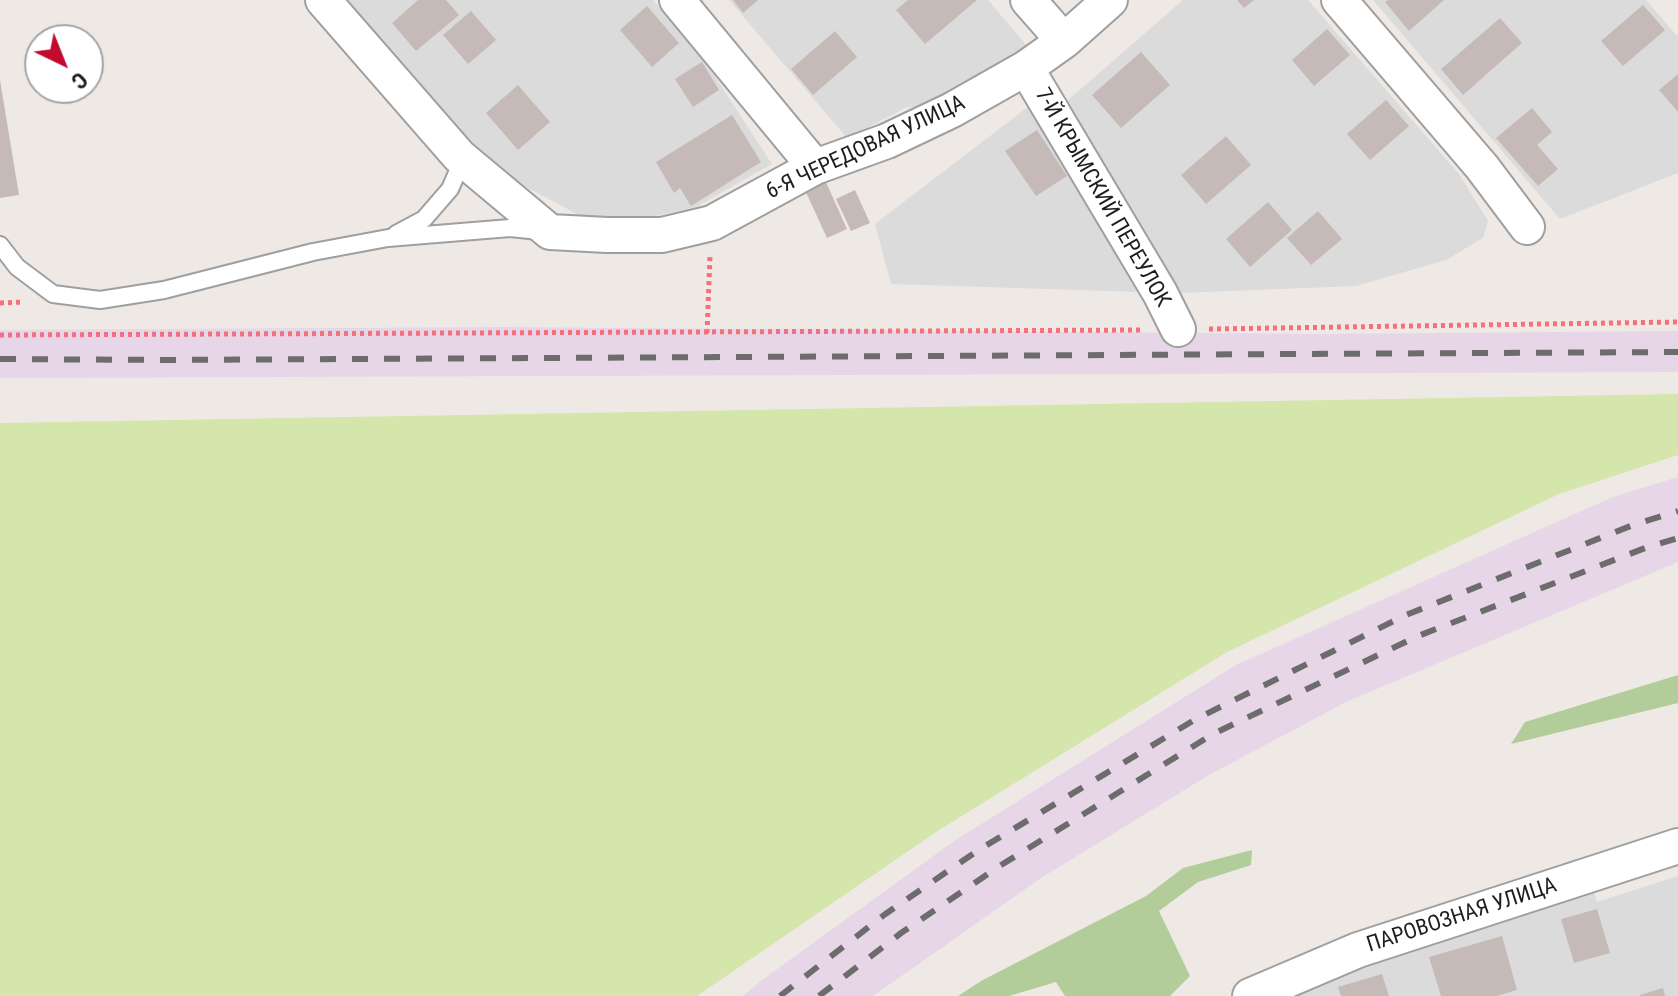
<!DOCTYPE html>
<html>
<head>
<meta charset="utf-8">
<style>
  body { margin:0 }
  #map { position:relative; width:1678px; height:996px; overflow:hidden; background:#eee9e4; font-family:"Roboto Condensed",sans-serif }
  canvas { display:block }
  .north { position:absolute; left:24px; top:24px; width:80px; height:80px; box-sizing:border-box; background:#fff; border:2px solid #a5a5a5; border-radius:50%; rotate:137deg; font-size:22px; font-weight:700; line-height:32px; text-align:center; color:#1e1e1e }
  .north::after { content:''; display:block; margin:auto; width:28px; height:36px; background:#c20a2d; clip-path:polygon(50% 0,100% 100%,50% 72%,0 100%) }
</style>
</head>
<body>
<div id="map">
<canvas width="1678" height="996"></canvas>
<div class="north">С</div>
</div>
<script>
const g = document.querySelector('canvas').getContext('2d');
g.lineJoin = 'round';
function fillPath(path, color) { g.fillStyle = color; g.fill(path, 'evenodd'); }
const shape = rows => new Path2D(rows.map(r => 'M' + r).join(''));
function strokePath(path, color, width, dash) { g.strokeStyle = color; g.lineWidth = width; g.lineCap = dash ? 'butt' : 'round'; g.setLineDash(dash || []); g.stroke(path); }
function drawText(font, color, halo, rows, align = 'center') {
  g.font = font + ' "Roboto Condensed",sans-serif'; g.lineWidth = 6; g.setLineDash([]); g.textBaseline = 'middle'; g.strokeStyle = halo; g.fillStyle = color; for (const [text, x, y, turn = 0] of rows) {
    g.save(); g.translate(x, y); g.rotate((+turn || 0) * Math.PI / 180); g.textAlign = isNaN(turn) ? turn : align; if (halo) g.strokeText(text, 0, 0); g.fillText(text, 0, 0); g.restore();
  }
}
const residential = shape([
  [348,0,653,0,703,58,772,164,696,207,641,219,586,219,502,174,447,119],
  [729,0,988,0,1027,46,935,108,907,107,847,138],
  [1183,0,1308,0,1459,174,1488,221,1483,238,1446,260,1356,286,1180,293,1067,101],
  [1373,0,1646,0,1678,37,1678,173,1560,219],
  [1033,103,1141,292,891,284,875,224],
  [1678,876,1678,996,1272,996,1591,883,1597,902]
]);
const industrial = shape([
  [505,327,1319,334,1678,331,1678,372,0,378,0,330],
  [1678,477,1678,562,1346,702,1209,775,1041,878,873,996,743,996,762,980,957,839,1236,665,1613,497]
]);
const grass = shape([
  [1678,394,1678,455,1559,494,1227,652,939,830,697,996,0,996,0,423]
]);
const forest = shape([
  [1678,675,1678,703,1511,744,1525,722],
  [1252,850,1251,865,1198,882,1159,911,1190,976,1170,996,1065,996,1056,982,1009,996,958,996,981,981,1146,896,1183,868]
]);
const building = shape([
  [418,0,446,0,459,15,416,51,392,23],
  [733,0,758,0,743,13],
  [908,0,977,0,925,44,896,10],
  [1237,0,1254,0,1244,8],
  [1388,0,1444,0,1409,31,1385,2],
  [1643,5,1665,30,1623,66,1601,41],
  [647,6,679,43,652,67,620,30],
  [471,11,496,40,468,64,443,35],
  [1500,18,1522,43,1463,95,1441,69],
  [1327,29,1350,55,1314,86,1292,60],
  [835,31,857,57,813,95,791,69],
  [1141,52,1170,85,1121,128,1092,95],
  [702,62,719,90,693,107,675,79],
  [1678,74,1678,112,1659,90],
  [0,80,19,195,0,198],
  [518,85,550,122,518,150,486,113],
  [1386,100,1409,126,1370,160,1347,134],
  [1532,108,1552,132,1537,145,1558,169,1538,186,1496,138],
  [732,115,761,162,691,206,680,188,674,193,656,162],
  [1037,130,1067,176,1036,196,1005,151],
  [1226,136,1251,165,1206,204,1181,175],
  [825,180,847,229,827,238,805,190],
  [855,190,870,223,851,231,836,199],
  [1268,202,1292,230,1250,267,1226,239],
  [1318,211,1342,239,1311,265,1287,238],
  [1597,909,1610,953,1574,963,1561,919],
  [1502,936,1517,990,1497,996,1441,996,1429,957],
  [1382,974,1389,996,1341,996,1338,987],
  [1663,988,1665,996,1640,996,1640,995]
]);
const path = shape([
  [0,303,23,302],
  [1209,329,1678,322],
  [707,333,710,256],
  [0,335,1143,330]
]);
const lane = shape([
  [396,234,424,219,450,189,457,173,459,157],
  [0,245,17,267,53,294,100,300,164,290,313,252,388,238,510,228,539,231]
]);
const street = shape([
  [323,0,459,156,550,232,607,235,662,235,712,223,815,167,887,141,952,110,1026,68,1064,41,1110,0],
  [677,0,815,167],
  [1028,0,1064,41],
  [1339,0,1482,167,1527,227],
  [1026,68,1160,293,1178,329],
  [1250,996,1358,950,1678,846]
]);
const rail = shape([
  [0,359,168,360,1678,352],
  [780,996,884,915,977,851,1196,719,1406,615,1633,525,1678,511],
  [819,996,901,933,998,867,1213,734,1418,636,1645,548,1678,538]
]);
const streetNames = [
  ["6-Я ЧЕРЕДОВАЯ УЛИЦА",866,148,-25],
  ["7-Й КРЫМСКИЙ ПЕРЕУЛОК",1102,198,60],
  ["ПАРОВОЗНАЯ УЛИЦА",1462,916,-18]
];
fillPath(residential, '#dcdbdb');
fillPath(industrial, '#e7d6e7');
fillPath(grass, '#d4e6ac');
fillPath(forest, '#b2cc9a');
fillPath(building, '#c5bab8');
strokePath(lane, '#9f9f9f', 20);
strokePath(street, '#9f9f9f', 38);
strokePath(path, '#f3707c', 5, [4, 4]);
strokePath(lane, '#fff', 16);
strokePath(street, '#fff', 34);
strokePath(rail, '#6c6c6c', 6, [16, 16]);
drawText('22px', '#1e1e1e', '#fff', streetNames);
</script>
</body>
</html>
